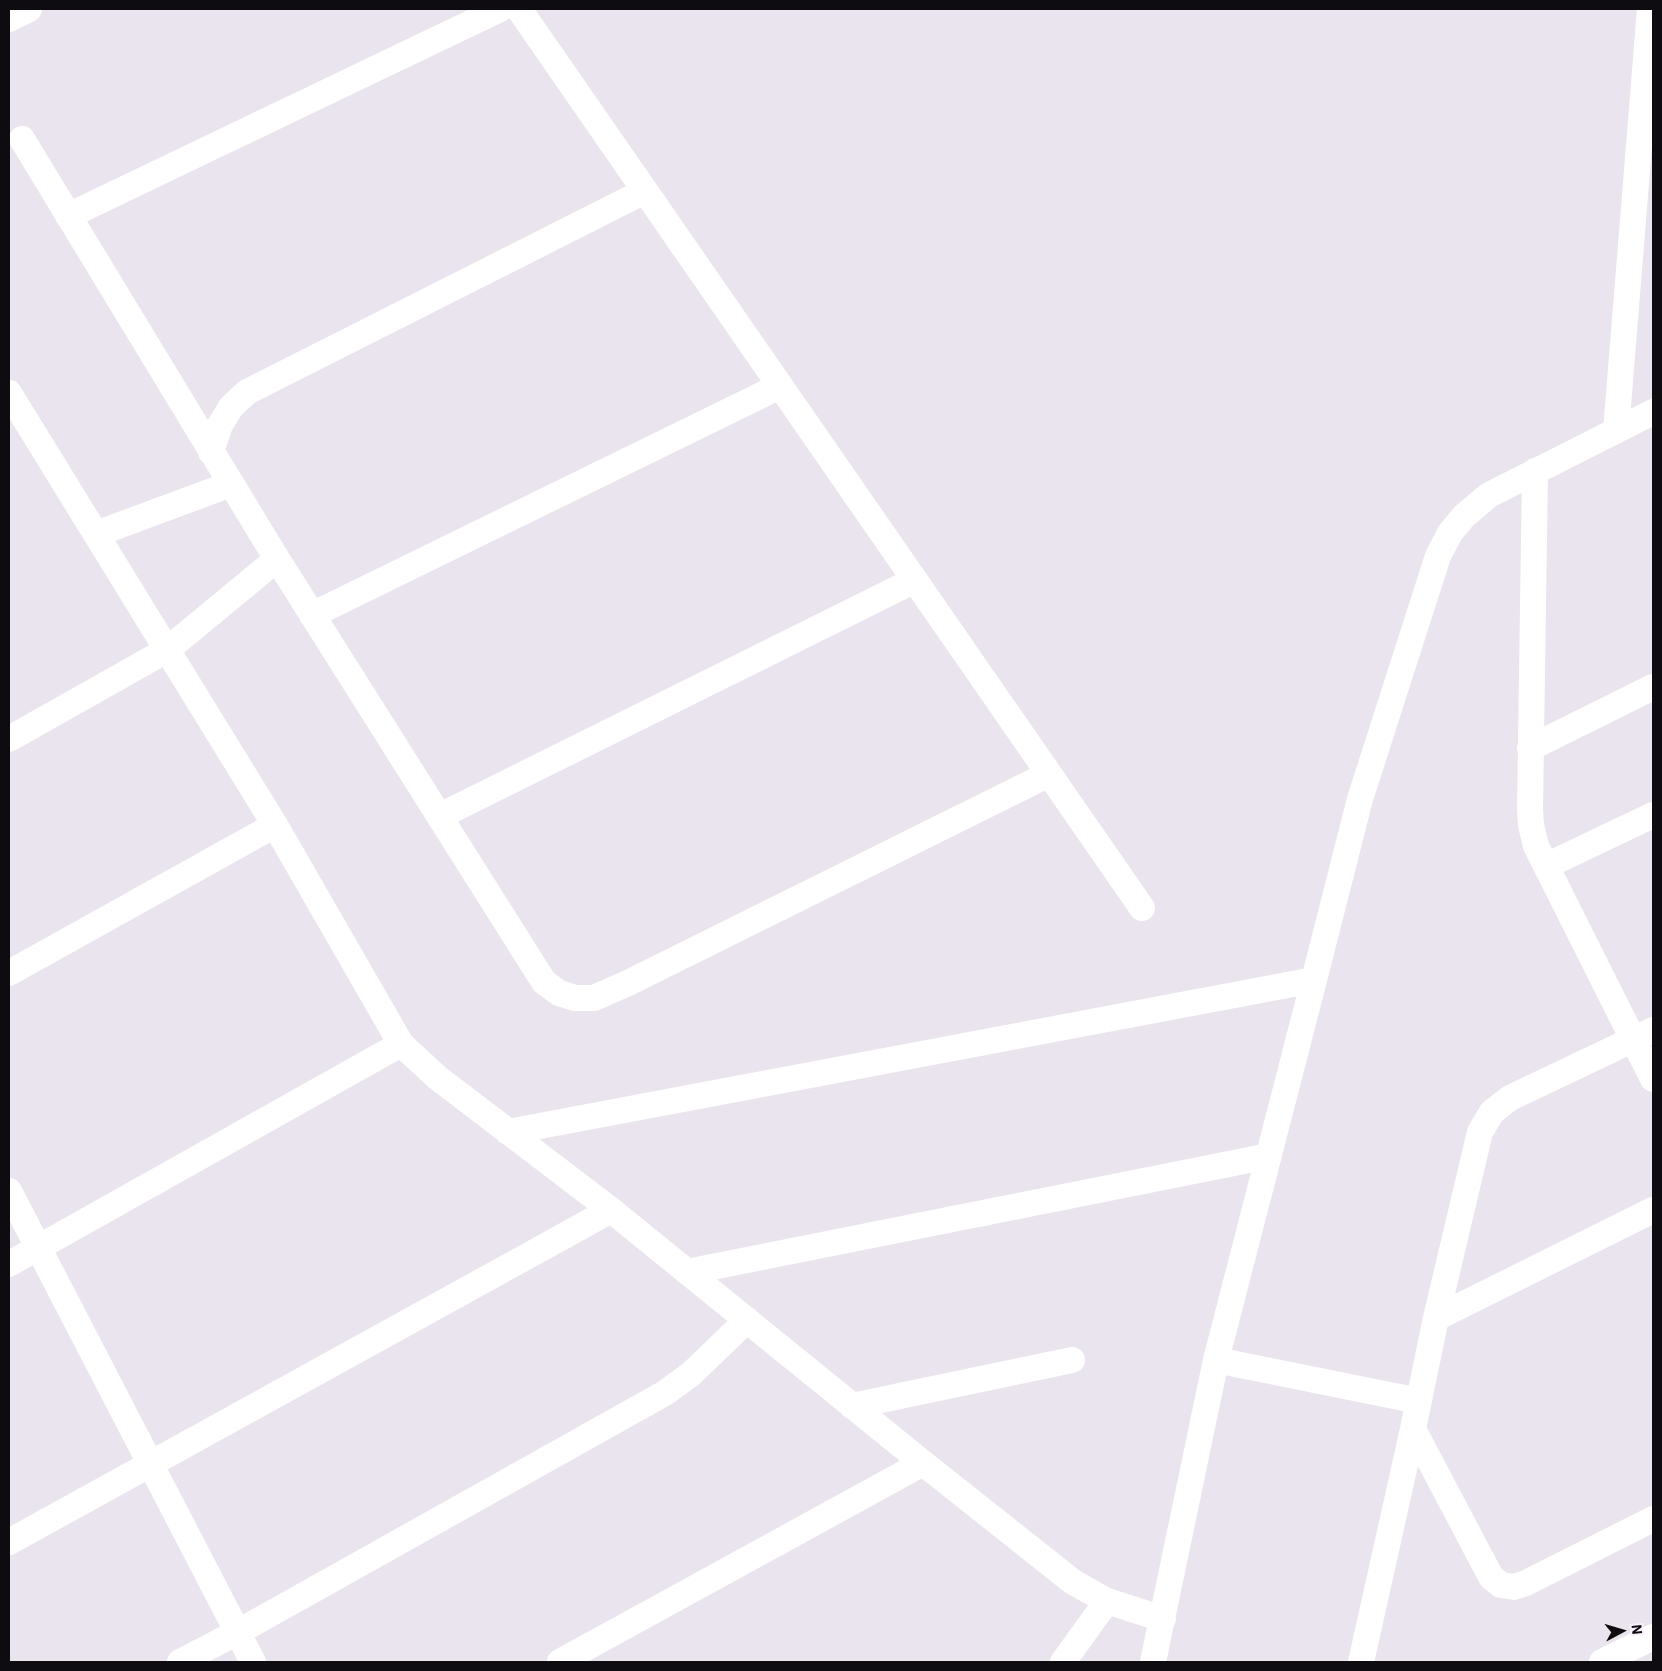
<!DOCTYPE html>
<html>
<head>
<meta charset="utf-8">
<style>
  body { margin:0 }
  #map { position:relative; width:1662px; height:1671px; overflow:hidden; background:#eae4ee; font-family:"IBM Plex Sans",sans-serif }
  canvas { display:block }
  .frame { position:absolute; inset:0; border:10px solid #0e0c10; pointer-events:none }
  .north { position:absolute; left:1597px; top:1606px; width:50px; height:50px; -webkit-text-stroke:4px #f8f1fc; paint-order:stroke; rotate:84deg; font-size:14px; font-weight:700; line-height:20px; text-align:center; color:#0e0c10 }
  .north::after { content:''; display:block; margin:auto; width:18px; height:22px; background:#0e0c10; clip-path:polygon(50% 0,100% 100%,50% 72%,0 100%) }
</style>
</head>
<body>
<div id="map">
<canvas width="1662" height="1671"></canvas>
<div class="frame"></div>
<div class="north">N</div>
</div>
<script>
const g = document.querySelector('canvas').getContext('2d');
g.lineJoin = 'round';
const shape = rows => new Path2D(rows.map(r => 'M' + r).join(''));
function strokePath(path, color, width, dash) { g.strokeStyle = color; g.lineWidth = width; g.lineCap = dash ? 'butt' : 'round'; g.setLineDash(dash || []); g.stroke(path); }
const minor = shape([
  [519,9,1142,908],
  [9,19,29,9],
  [22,139,277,559,544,982,559,993,575,998,594,998,628,983,1049,774],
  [68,216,500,9],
  [9,393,275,825,401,1044,438,1078,611,1210,923,1463,1073,1582,1107,1601,1163,1619],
  [1616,431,1650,9],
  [211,452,220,425,231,407,247,392,645,191],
  [1535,471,1530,809,1531,825,1536,846,1653,1079],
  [96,534,231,484],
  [312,615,780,386],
  [9,739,167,650,277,559],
  [1530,748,1653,687],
  [440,816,915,580],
  [1546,866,1653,815],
  [9,973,275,825],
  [508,1132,1314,980],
  [9,1191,253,1662],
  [9,1264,401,1044],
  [687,1272,1269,1156],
  [1436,1318,1653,1210],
  [1216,1360,1419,1401],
  [852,1406,1072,1360],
  [1413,1429,1491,1577,1501,1585,1514,1587,1526,1583,1653,1519],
  [9,1542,611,1210],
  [180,1662,238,1632,665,1393,691,1374,747,1320],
  [560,1662,923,1463],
  [1063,1662,1107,1601],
  [1153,1662,1216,1360,1314,980,1360,799,1438,556,1450,533,1464,516,1489,495,1653,412],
  [1361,1662,1413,1429,1436,1318,1480,1132,1492,1112,1510,1098,1653,1030],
  [1602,1662,1653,1637]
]);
strokePath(minor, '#fff', 26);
</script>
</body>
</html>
